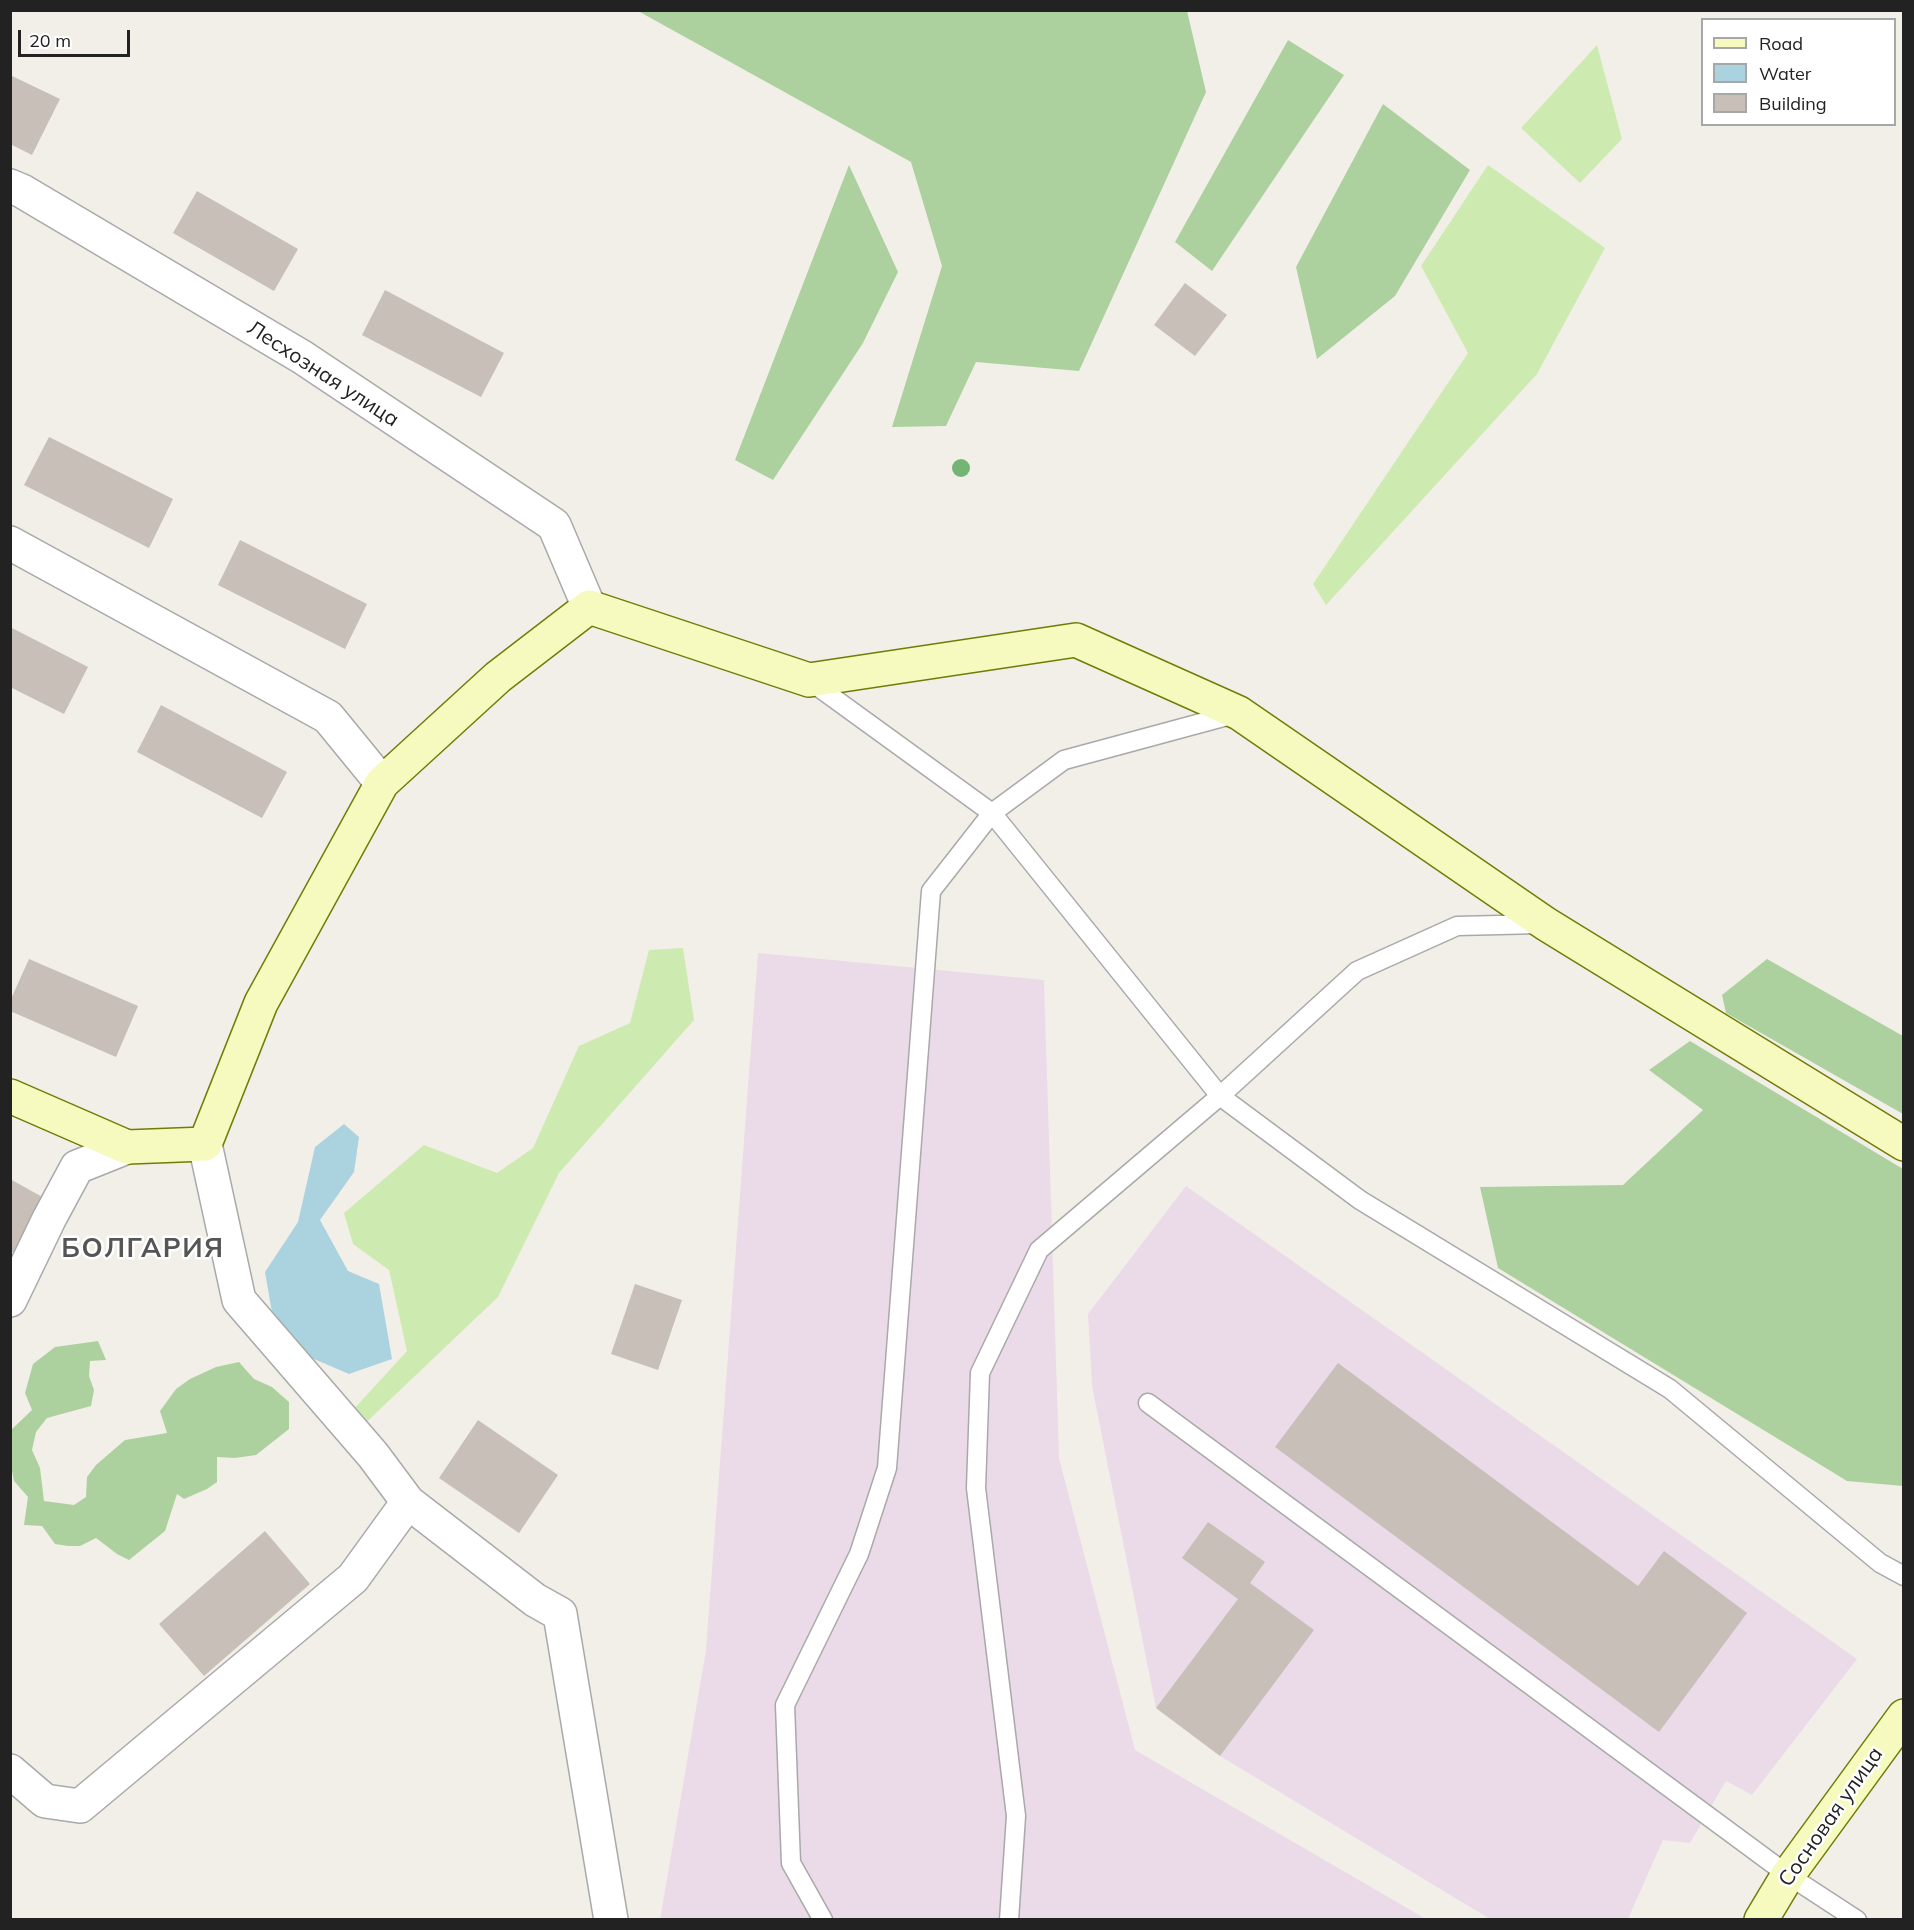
<!DOCTYPE html>
<html>
<head>
<meta charset="utf-8">
<style>
  body { margin:0 }
  #map { position:relative; width:1914px; height:1930px; overflow:hidden; background:#f2efe9; font-family:Mulish,sans-serif }
  canvas { display:block }
  .frame { position:absolute; inset:0; border:12px solid #222; pointer-events:none }
  .legend { position:absolute; left:1701px; top:18px; width:195px; height:108px; box-sizing:border-box; background:#fff; border:2px solid #a7a7a7; margin:0; padding:8px 10px; list-style:none; font-size:18px; color:#222 }
  .legend li { display:flex; align-items:center; gap:12px; height:30px }
  .legend b { width:30px; border:2px solid #a7a7a7 }
  .scale { position:absolute; left:18px; top:30px; width:112px; height:27px; box-sizing:border-box; border:3px solid #222; border-top:0; padding-left:8px; font-size:18px; line-height:21px; white-space:nowrap; color:#222; -webkit-text-stroke:4px #fff; paint-order:stroke }
</style>
</head>
<body>
<div id="map">
<canvas width="1914" height="1930"></canvas>
<div class="frame"></div>
<ul class="legend">
<li><b style="height:8px;background:#f7fabf"></b>Road</li>
<li><b style="height:16px;background:#aad3df"></b>Water</li>
<li><b style="height:16px;background:#c7bfb8"></b>Building</li>
</ul>
<div class="scale">20 m</div>
</div>
<script>
const g = document.querySelector('canvas').getContext('2d');
g.lineJoin = 'round';
function fillPath(path, color) { g.fillStyle = color; g.fill(path, 'evenodd'); }
const shape = rows => new Path2D(rows.map(r => 'M' + r).join(''));
function strokePath(path, color, width, dash) { g.strokeStyle = color; g.lineWidth = width; g.lineCap = dash ? 'butt' : 'round'; g.setLineDash(dash || []); g.stroke(path); }
function drawText(font, color, halo, rows, align = 'center') {
  g.font = font + ' Mulish,sans-serif'; g.lineWidth = 5; g.setLineDash([]); g.textBaseline = 'middle'; g.strokeStyle = halo; g.fillStyle = color; for (const [text, x, y, turn = 0] of rows) {
    g.save(); g.translate(x, y); g.rotate((+turn || 0) * Math.PI / 180); g.textAlign = isNaN(turn) ? turn : align; if (halo) g.strokeText(text, 0, 0); g.fillText(text, 0, 0); g.restore();
  }
}
const industrial = shape([
  [758,953,1044,980,1059,1458,1135,1750,1426,1919,660,1920,706,1650],
  [1186,1186,1857,1659,1752,1795,1726,1781,1690,1843,1663,1840,1628,1919,1490,1919,1220,1756,1156,1708,1092,1386,1088,1314]
]);
const grass = shape([
  [1597,45,1622,139,1580,183,1521,128],
  [1488,165,1605,248,1537,374,1326,605,1313,584,1468,353,1421,266],
  [683,948,694,1020,559,1173,498,1297,355,1433,352,1411,407,1351,389,1270,353,1244,344,1213,424,1145,497,1173,533,1148,579,1046,630,1023,649,950]
]);
const forest = shape([
  [638,11,1187,11,1206,92,1079,371,976,362,946,426,892,427,942,266,911,162],
  [1288,40,1344,75,1212,271,1175,242],
  [1383,104,1470,170,1395,296,1317,359,1296,267],
  [849,165,898,272,863,343,773,480,735,460],
  [1767,959,1903,1036,1903,1114,1726,1013,1722,995],
  [1690,1041,1903,1169,1903,1486,1847,1481,1498,1268,1480,1187,1623,1185,1703,1110,1649,1070],
  [98,1341,106,1360,90,1361,89,1376,94,1390,91,1406,47,1418,36,1432,32,1450,40,1468,44,1501,74,1505,86,1497,87,1477,96,1465,125,1440,167,1433,160,1411,176,1389,190,1379,216,1367,239,1362,254,1379,272,1387,289,1402,289,1429,256,1455,235,1458,217,1457,217,1482,207,1489,184,1499,177,1494,165,1531,129,1560,117,1554,96,1538,80,1546,68,1546,55,1544,42,1526,24,1525,28,1497,14,1481,11,1466,11,1430,32,1410,25,1393,33,1364,55,1347]
]);
const water = shape([
  [344,1124,359,1137,354,1172,320,1220,348,1271,379,1284,392,1359,349,1374,307,1356,275,1330,265,1272,298,1222,315,1147]
]);
const building = shape([
  [10,75,60,99,32,155,10,144],
  [197,191,298,249,274,291,173,233],
  [1185,283,1227,315,1195,356,1154,325],
  [385,290,504,353,481,397,362,335],
  [49,437,173,499,149,548,24,485],
  [240,540,367,604,345,649,218,585],
  [10,627,88,667,64,714,10,687],
  [161,705,287,772,262,818,137,752],
  [29,959,138,1006,116,1057,10,1011,10,1001],
  [10,1179,46,1199,15,1253,10,1251],
  [635,1284,682,1300,658,1370,611,1354],
  [1338,1363,1638,1586,1664,1551,1747,1613,1659,1732,1275,1447],
  [478,1420,558,1475,519,1533,439,1478],
  [1208,1522,1265,1562,1250,1583,1314,1630,1220,1756,1156,1708,1238,1599,1182,1558],
  [265,1531,310,1584,204,1676,159,1624]
]);
const lane = shape([
  [810,681,992,813,1220,1096,1360,1200,1670,1389,1880,1563,1904,1576],
  [1148,1403,1788,1875,1857,1920],
  [823,1920,791,1863,785,1705,859,1554,887,1468,931,891,992,813,1064,760,1238,713],
  [1009,1920,1016,1816,976,1488,980,1373,1039,1250,1220,1096,1357,971,1457,926,1541,924]
]);
const street = shape([
  [10,186,22,191,302,357,554,525,589,607],
  [10,543,328,717,382,783],
  [10,1300,49,1219,77,1167,127,1147],
  [408,1502,535,1600,560,1614,611,1920],
  [10,1771,45,1801,80,1806,353,1578,408,1502,373,1455,239,1300,205,1144]
]);
const secondary = shape([
  [10,1096,127,1147,205,1144,261,1003,382,783,498,677,589,607,809,680,1076,640,1239,713,1546,924,1904,1144],
  [1761,1920,1788,1875,1904,1716]
]);
const trees = [
  [961,468]
];
const streetNames = [
  ["Лесхозная улица",323,374,33],
  ["Сосновая улица",1831,1817,-55]
];
const districtNames = [
  ["БОЛГАРИЯ",143,1249]
];
fillPath(industrial, '#ebdbe8');
fillPath(grass, '#cdebb0');
fillPath(forest, '#add19e');
fillPath(water, '#aad3df');
fillPath(building, '#c7bfb8');
strokePath(lane, '#a9a9a9', 21);
strokePath(street, '#a9a9a9', 36);
strokePath(secondary, '#707d05', 36);
strokePath(lane, '#fff', 18);
strokePath(street, '#fff', 33);
strokePath(secondary, '#f7fabf', 33);
g.fillStyle = '#74b475';
for (const [x, y] of trees) { g.beginPath(); g.arc(x, y, 9, 0, 2 * Math.PI); g.fill(); }
drawText('21px', '#222', '#fff', streetNames);
g.letterSpacing = '1.5px';
drawText('bold 27px', '#555', '#fff', districtNames);
g.letterSpacing = '0px';
</script>
</body>
</html>
